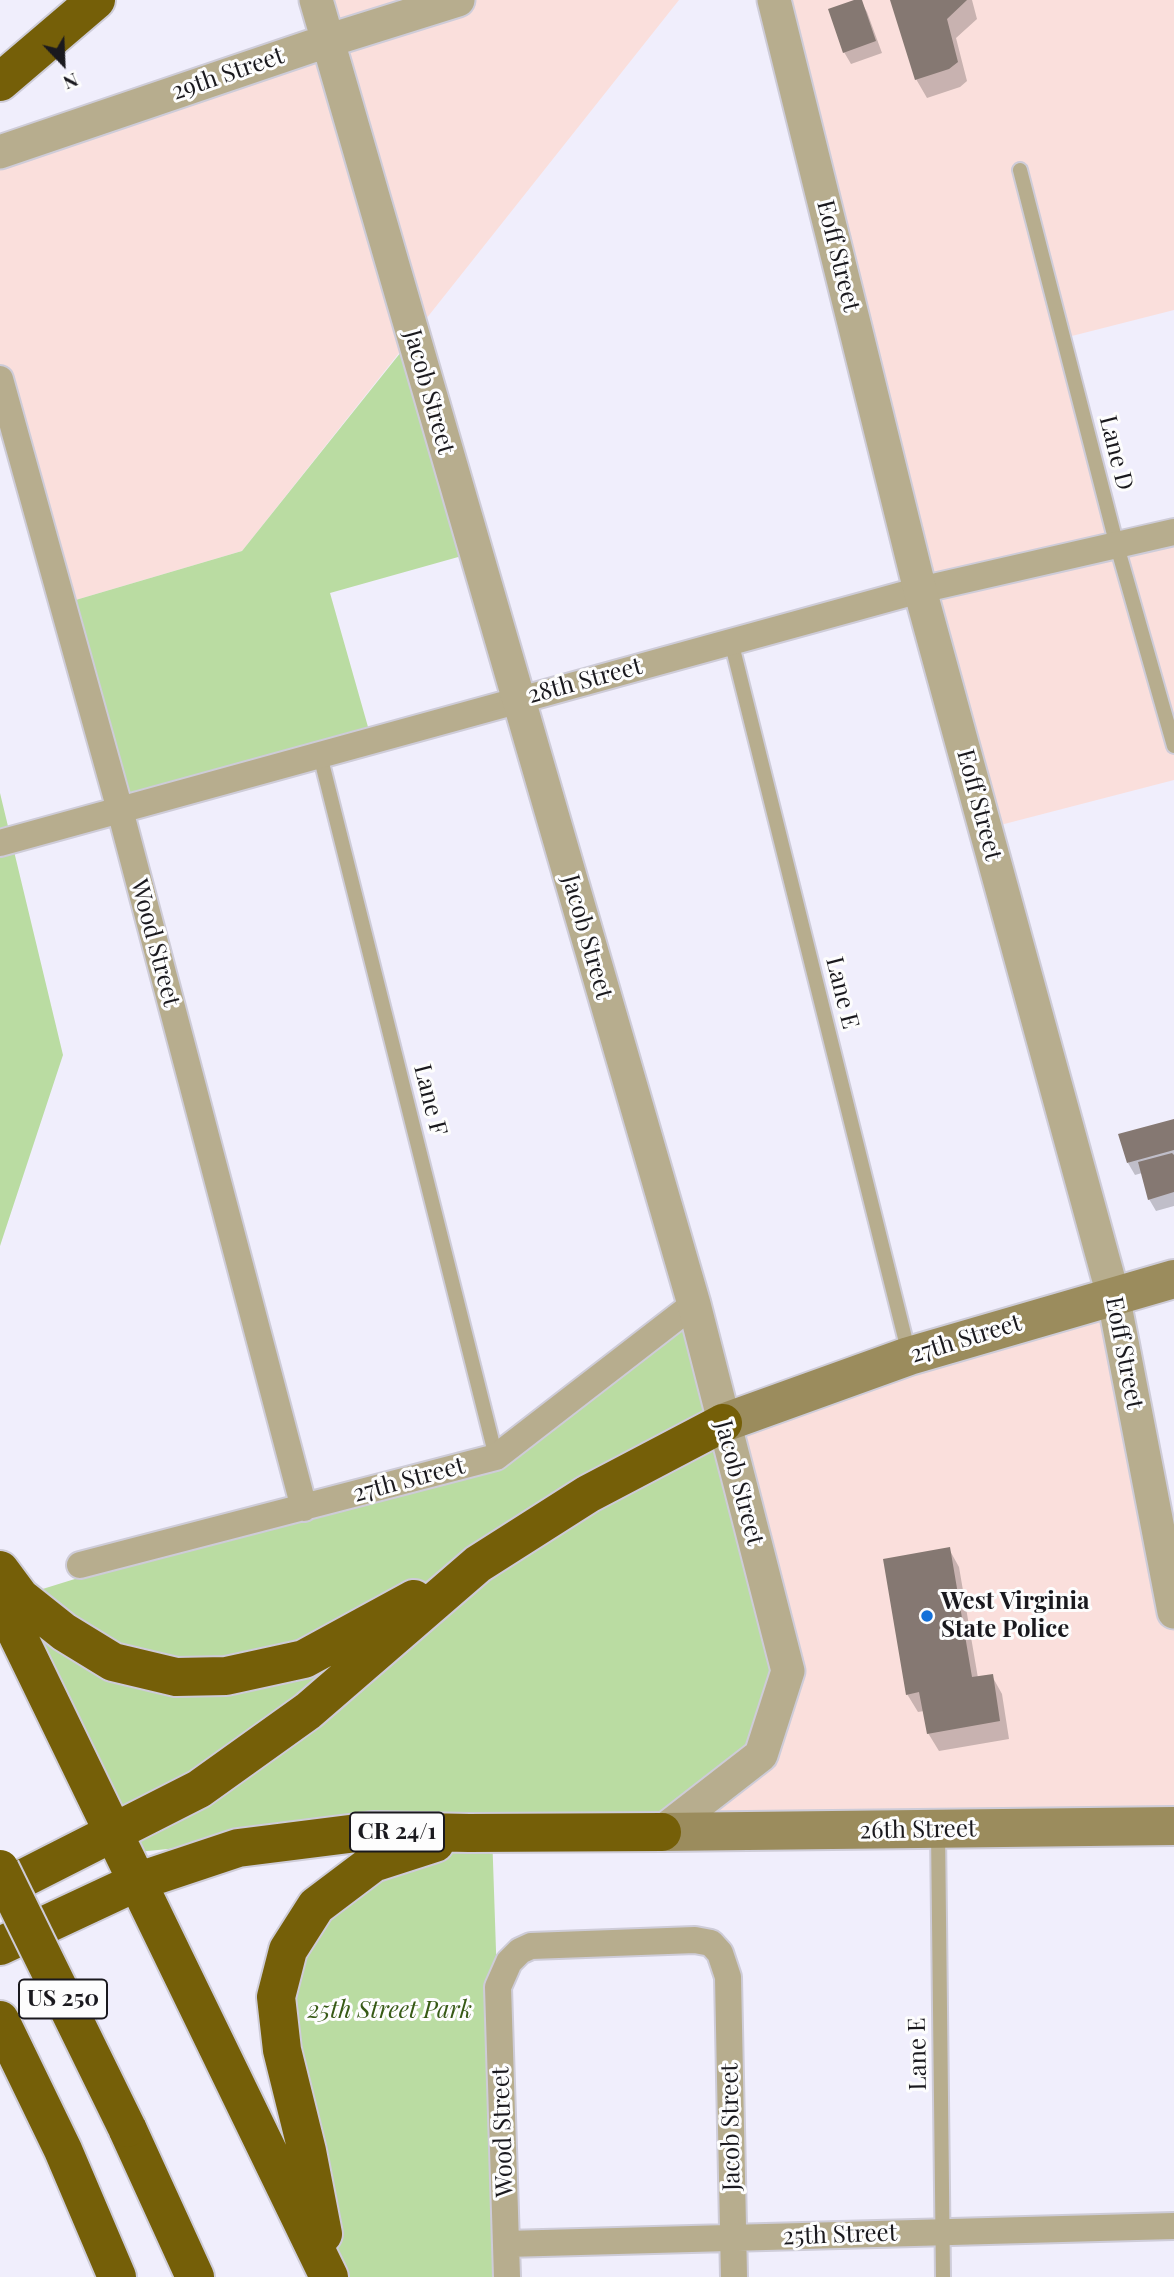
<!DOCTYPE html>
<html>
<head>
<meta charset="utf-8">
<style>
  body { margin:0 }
  #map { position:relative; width:1174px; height:2277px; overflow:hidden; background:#f0eefc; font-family:"Playfair Display",serif }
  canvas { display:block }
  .north { position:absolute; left:28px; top:28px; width:70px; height:70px; -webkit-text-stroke:5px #fdfdfd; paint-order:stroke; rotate:157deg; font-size:19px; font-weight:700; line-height:28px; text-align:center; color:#1a191e }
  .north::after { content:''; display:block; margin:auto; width:24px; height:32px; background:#1a191e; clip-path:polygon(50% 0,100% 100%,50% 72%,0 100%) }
</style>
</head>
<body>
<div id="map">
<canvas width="1174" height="2277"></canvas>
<div class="north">N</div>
</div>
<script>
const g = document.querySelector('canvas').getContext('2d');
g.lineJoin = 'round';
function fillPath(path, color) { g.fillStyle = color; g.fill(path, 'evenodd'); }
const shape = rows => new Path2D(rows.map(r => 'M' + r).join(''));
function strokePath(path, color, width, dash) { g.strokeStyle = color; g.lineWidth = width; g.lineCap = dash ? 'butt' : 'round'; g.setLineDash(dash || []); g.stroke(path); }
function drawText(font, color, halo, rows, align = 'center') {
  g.font = font + ' "Playfair Display",serif'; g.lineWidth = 6; g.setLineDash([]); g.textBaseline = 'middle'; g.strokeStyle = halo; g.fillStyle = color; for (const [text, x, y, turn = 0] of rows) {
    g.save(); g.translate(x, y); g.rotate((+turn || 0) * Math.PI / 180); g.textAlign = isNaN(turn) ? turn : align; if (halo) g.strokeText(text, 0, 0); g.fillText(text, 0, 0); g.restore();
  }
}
const commercial = shape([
  [316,0,679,0,242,551,62,604,0,379,0,152,326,41],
  [774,0,1174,0,1174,310,1064,338,1117,545,1174,532,1174,780,985,829],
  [1113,1295,1174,1612,1174,1826,662,1832,723,1423]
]);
const green = shape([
  [413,337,476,552,330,593,372,741,120,810,62,604,242,551],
  [0,793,63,1055,0,1246],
  [694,1304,788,1671,761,1755,662,1832,492,1832,507,2277,332,2277,276,1997,316,1906,467,1834,237,1842,138,1852,20,1596,304,1508,496,1457]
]);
const shadow = shape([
  [860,0,867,12,882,53,851,64,844,52],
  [892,0,972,0,977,19,956,38,967,81,960,87,927,98,916,79],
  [1174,1120,1174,1206,1156,1211,1149,1199,1142,1173,1135,1175,1128,1163],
  [949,1549,959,1567,978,1678,992,1676,1002,1694,1009,1739,939,1751,928,1733,924,1711,918,1712,907,1694]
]);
const building = shape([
  [854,0,862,0,876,41,843,53,828,9],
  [890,0,967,0,947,19,958,62,949,69,915,80],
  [1174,1119,1174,1150,1127,1163,1118,1134],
  [1172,1153,1174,1155,1174,1192,1148,1200,1138,1162],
  [950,1547,972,1677,993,1674,1000,1721,927,1734,919,1692,906,1695,883,1559]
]);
const service = shape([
  [1020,170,1117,546,1174,746],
  [731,641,909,1354],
  [320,755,496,1457],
  [938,1830,943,2277]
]);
const minor = shape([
  [0,379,120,810,304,1508],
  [0,843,920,590,1174,532],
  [80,1565,496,1457,694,1304],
  [506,2244,1174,2226],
  [507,2277,498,1987,509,1962,520,1951,531,1946,695,1940,711,1943,720,1953,728,1977,734,2277]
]);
const tertiary = shape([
  [316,0,694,1304,788,1671,761,1755,662,1832],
  [774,0,920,590,1113,1295,1174,1612],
  [0,152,327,41,458,0]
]);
const secondary = shape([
  [723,1423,909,1356,1174,1279],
  [662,1832,1174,1826]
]);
const motorway = shape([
  [0,82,96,0],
  [0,1570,20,1597,64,1632,113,1662,176,1677,226,1676,304,1659,414,1599],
  [0,1599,329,2277],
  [0,1890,199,1789,308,1711,478,1564,588,1494,723,1423],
  [0,1946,139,1881,238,1848,373,1831,469,1833,662,1832],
  [0,2020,63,2150,117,2277],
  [127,2128,195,2277],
  [323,2234,307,2151,282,2050,276,1997,288,1950,316,1906,373,1863,435,1843]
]);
const motorwayBridge = shape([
  [0,1869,127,2128]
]);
const markers = [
  [927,1616,7,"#1370d9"]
];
const shields = [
  [397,1832,94],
  [63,1999,88]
];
const shieldNames = [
  ["CR 24/1",397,1832],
  ["US 250",63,1999]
];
const streetNames = [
  ["29th Street",228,74,-19],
  ["Eoff Street",838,256,76],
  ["Jacob Street",429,392,74],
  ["Lane D",1116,453,76],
  ["28th Street",585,681,-15],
  ["Eoff Street",979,805,75],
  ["Jacob Street",587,937,74],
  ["Wood Street",155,943,75],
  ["Lane E",842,993,76],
  ["Lane F",430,1100,76],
  ["27th Street",966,1339,-17],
  ["Eoff Street",1124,1353,79],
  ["27th Street",409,1480,-15],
  ["Jacob Street",739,1483,75],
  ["26th Street",918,1830,-1],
  ["Lane E",918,2054,-91],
  ["Jacob Street",731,2127,-91],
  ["Wood Street",503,2132,-92],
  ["25th Street",840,2235,-2]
];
const poiNames = [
  ["West Virginia",941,1602],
  ["State Police",941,1630]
];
const parkNames = [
  ["25th Street Park",390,2011]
];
fillPath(commercial, '#fadfdc');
fillPath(green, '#badca2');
fillPath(shadow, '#0003');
fillPath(building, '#857872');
strokePath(service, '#ceccd8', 18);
strokePath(minor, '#ceccd8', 30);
strokePath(tertiary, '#ceccd8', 37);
strokePath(secondary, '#ceccd8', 42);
strokePath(motorway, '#ceccd8', 42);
strokePath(service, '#b7ad8e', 14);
strokePath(minor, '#b7ad8e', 26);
strokePath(tertiary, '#b7ad8e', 33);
strokePath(secondary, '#9b8c5d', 38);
strokePath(motorway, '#755f08', 38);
strokePath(motorwayBridge, '#ceccd8', 42, []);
strokePath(motorwayBridge, '#755f08', 38);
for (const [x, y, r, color] of markers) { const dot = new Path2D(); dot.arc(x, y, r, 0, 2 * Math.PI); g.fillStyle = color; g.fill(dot); strokePath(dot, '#fdfdfd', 2.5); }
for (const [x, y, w] of shields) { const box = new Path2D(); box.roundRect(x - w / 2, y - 19.5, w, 39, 5); g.fillStyle = '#fdfdfd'; g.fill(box); strokePath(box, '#1a191e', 2); }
drawText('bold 23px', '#1a191e', null, shieldNames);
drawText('24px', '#1a191e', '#fdfdfd', streetNames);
drawText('bold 24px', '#1a191e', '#fdfdfd', poiNames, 'left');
drawText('italic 24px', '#375915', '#fdfdfd', parkNames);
</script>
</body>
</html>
